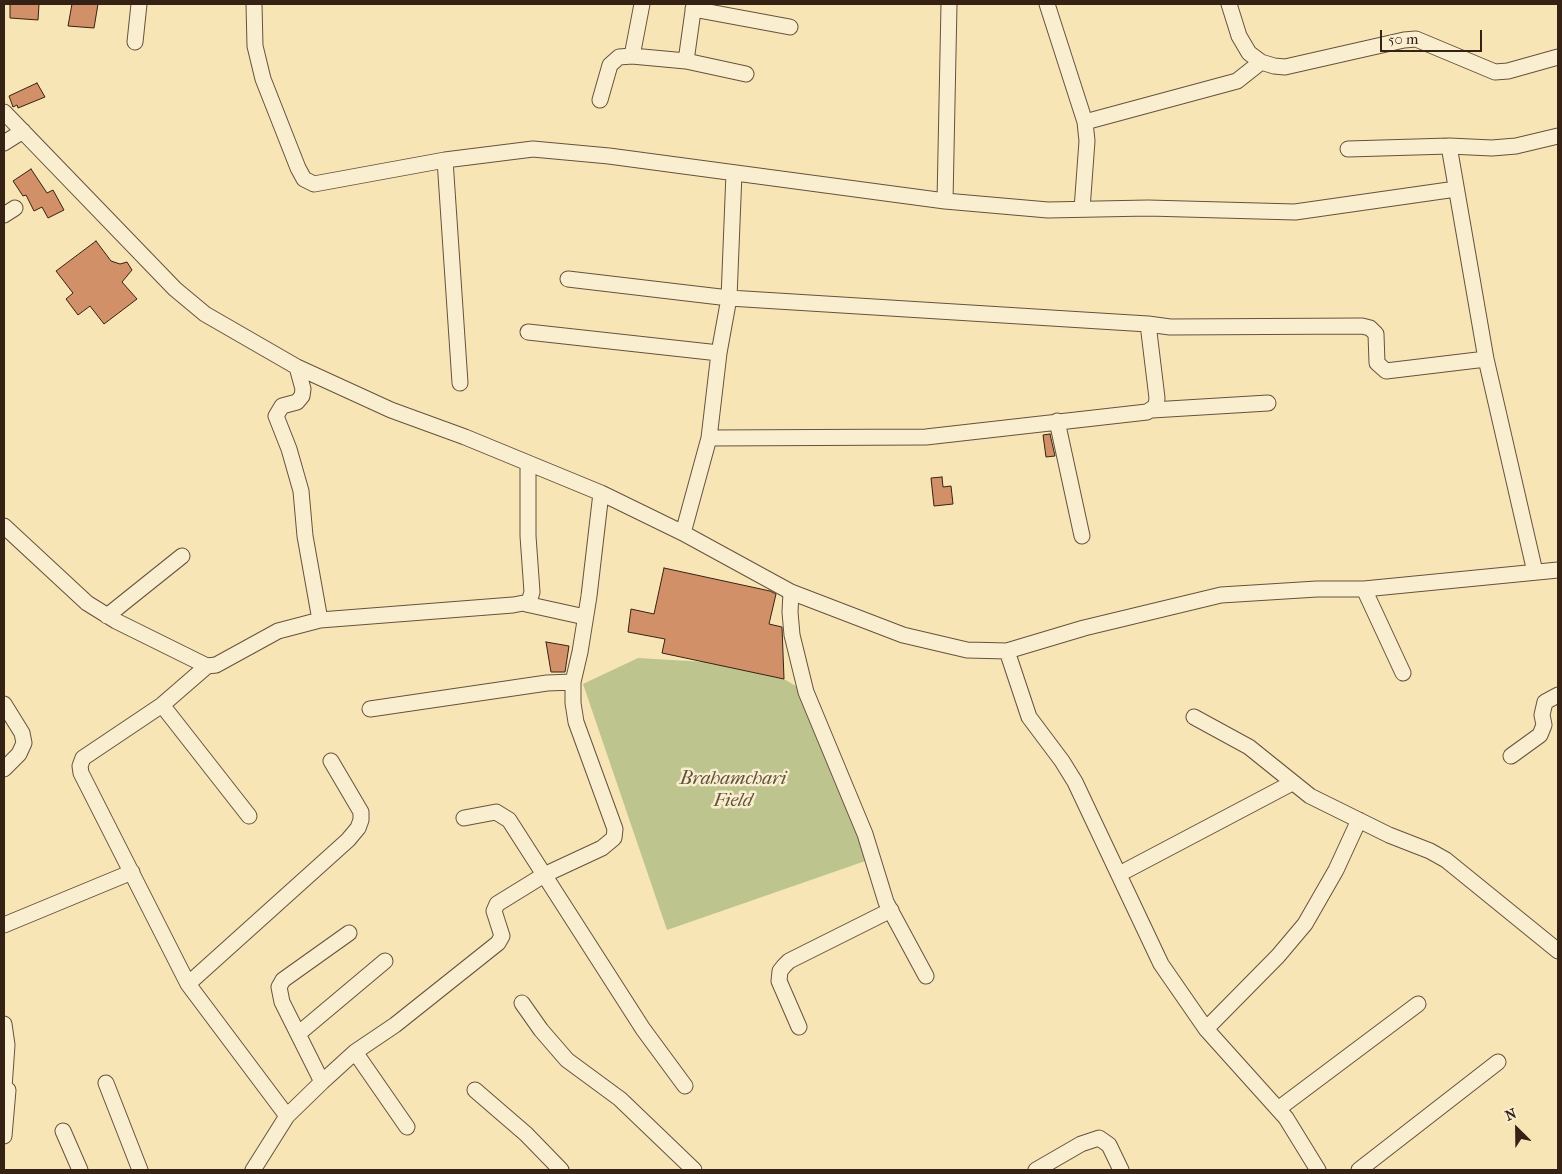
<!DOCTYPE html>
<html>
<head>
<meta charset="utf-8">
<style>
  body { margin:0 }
  #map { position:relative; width:1562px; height:1174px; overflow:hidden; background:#f7e5b6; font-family:"IM FELL French Canon",serif }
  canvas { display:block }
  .frame { position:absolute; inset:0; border:5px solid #362115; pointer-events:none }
  .north { position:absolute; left:1492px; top:1104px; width:50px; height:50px; -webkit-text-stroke:4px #faeed0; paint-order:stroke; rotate:337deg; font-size:14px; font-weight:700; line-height:20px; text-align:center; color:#362115 }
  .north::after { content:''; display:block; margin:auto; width:18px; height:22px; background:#362115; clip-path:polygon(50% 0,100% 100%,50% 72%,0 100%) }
  .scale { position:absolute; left:1380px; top:30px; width:102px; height:22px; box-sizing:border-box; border:2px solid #362115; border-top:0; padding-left:6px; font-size:15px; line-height:18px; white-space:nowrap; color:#362115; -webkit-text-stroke:4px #faeed0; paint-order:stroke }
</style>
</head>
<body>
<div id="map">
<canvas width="1562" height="1174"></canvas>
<div class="frame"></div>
<div class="north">N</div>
<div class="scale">50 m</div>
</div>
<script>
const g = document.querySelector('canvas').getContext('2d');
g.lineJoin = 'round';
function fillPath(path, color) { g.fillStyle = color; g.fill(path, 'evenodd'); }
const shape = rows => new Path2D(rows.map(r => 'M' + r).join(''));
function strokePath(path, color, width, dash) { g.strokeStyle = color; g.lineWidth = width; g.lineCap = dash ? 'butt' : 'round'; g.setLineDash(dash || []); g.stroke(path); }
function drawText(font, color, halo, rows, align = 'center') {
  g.font = font + ' "IM FELL French Canon",serif'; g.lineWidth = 5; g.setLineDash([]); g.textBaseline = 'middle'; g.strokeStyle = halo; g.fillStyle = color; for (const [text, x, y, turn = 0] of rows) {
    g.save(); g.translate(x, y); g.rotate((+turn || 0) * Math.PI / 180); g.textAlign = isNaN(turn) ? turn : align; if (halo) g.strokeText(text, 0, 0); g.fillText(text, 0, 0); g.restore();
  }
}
const green = shape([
  [638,658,706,662,784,679,806,692,874,858,667,930,583,684]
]);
const building = shape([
  [10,4,39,4,38,20,10,18,10,4],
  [72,4,98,4,94,28,68,26,72,4],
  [37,83,45,97,18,108,17,105,13,107,9,96,37,83],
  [31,169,47,193,53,190,64,210,48,218,42,207,34,211,26,195,23,196,13,181,31,169],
  [96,241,111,261,120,264,127,262,132,270,122,282,137,299,104,324,90,306,78,315,66,299,73,293,56,271,96,241],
  [1050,434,1055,456,1046,457,1043,435,1050,434],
  [942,477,943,487,951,486,953,504,934,506,931,478,942,477],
  [664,568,770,591,776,594,769,624,782,627,784,679,662,653,665,639,628,632,631,609,654,614,664,568],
  [546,642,569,646,565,672,551,672,546,642]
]);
const street = shape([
  [254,4,255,46,263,79,298,168,304,179,314,184,445,160,533,149,609,156,945,201,1048,210,1148,208,1295,212,1456,189],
  [694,4,686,61,746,74],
  [1047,4,1085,122,1087,141,1082,209],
  [1229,4,1239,36,1249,53,1261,62,1274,66,1285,67,1404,40,1416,39,1495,72,1508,71,1558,57],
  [693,9,790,27],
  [135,42,139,4],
  [632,56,686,61],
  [600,100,610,65,619,57,632,56,642,4],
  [4,112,175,289,205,314,297,367,391,410,465,437,601,493,683,533,791,592,903,635,967,650,1007,651,1084,628,1221,595,1317,589,1364,589,1558,570],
  [1085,122,1237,81,1261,62],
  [4,143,23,131],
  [1449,146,1486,359,1535,572],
  [1348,149,1449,146,1492,148,1516,146,1558,136],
  [445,160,460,383],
  [945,201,949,4],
  [4,215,15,208],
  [568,279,729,298,1148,324,1157,398,1156,406,1147,412,926,437,709,438],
  [1148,324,1170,327,1362,326,1370,328,1376,334,1377,363,1386,371,1486,359],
  [528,332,719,353],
  [297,367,303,389,302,396,297,402,282,406,276,416,289,449,301,491,305,536,320,620],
  [1152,410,1268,403],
  [1057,421,1082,536],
  [4,526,87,603,116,621,207,666,216,665,278,631,320,620,513,605,529,602,532,592,528,536,528,463],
  [683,533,709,438,719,353,729,298,734,173],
  [1364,589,1403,673],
  [791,592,790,612,792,635,806,692,865,834,886,902,926,976],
  [526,604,585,617],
  [107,616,182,556],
  [1007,651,1029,717,1062,761,1075,782,1161,964,1206,1029,1286,1118,1318,1170],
  [207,666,162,705,83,758,80,766,81,773,188,984,287,1116,322,1082,282,1002,279,987,283,980,349,933],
  [4,704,22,733,24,743,19,754,4,769],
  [162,705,249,816],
  [370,709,547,683,573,682],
  [1194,717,1249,747,1310,796,1389,835,1430,851,1446,860,1558,951],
  [1511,756,1540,735,1544,725,1542,715,1545,702,1558,695],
  [464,818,496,812,509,820,643,1029,685,1086],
  [1127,870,1292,783],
  [4,925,132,872],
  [188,984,348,840,358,828,361,820,361,812,331,761],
  [522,1003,541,1030,567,1060,620,1099,694,1170],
  [4,1024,7,1045,4,1088],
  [799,1027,779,981,780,971,784,966,789,961,891,910],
  [1206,1029,1278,956,1305,924,1336,870,1359,820],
  [298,1034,385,961],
  [355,1052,407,1127],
  [322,1082,355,1052,395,1025,498,943,502,936,494,911,497,904,544,875,602,848,614,838,615,829,576,722,573,703,573,682,580,652,589,596,601,493],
  [106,1083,140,1170],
  [475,1090,526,1134,561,1170],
  [1278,1109,1418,1004],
  [63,1131,80,1170],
  [4,1136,8,1090],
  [253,1170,287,1116],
  [1036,1170,1081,1144,1099,1138,1109,1145,1121,1170],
  [1359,1170,1498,1062]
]);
const parkNames = [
  ["Brahamchari",733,779],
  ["Field",733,801]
];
fillPath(green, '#bec48d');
fillPath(building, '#d19068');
strokePath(building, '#362115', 1);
strokePath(street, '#66523d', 17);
strokePath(street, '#faeed0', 15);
drawText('italic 19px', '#5f5239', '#faeed0', parkNames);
</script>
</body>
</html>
